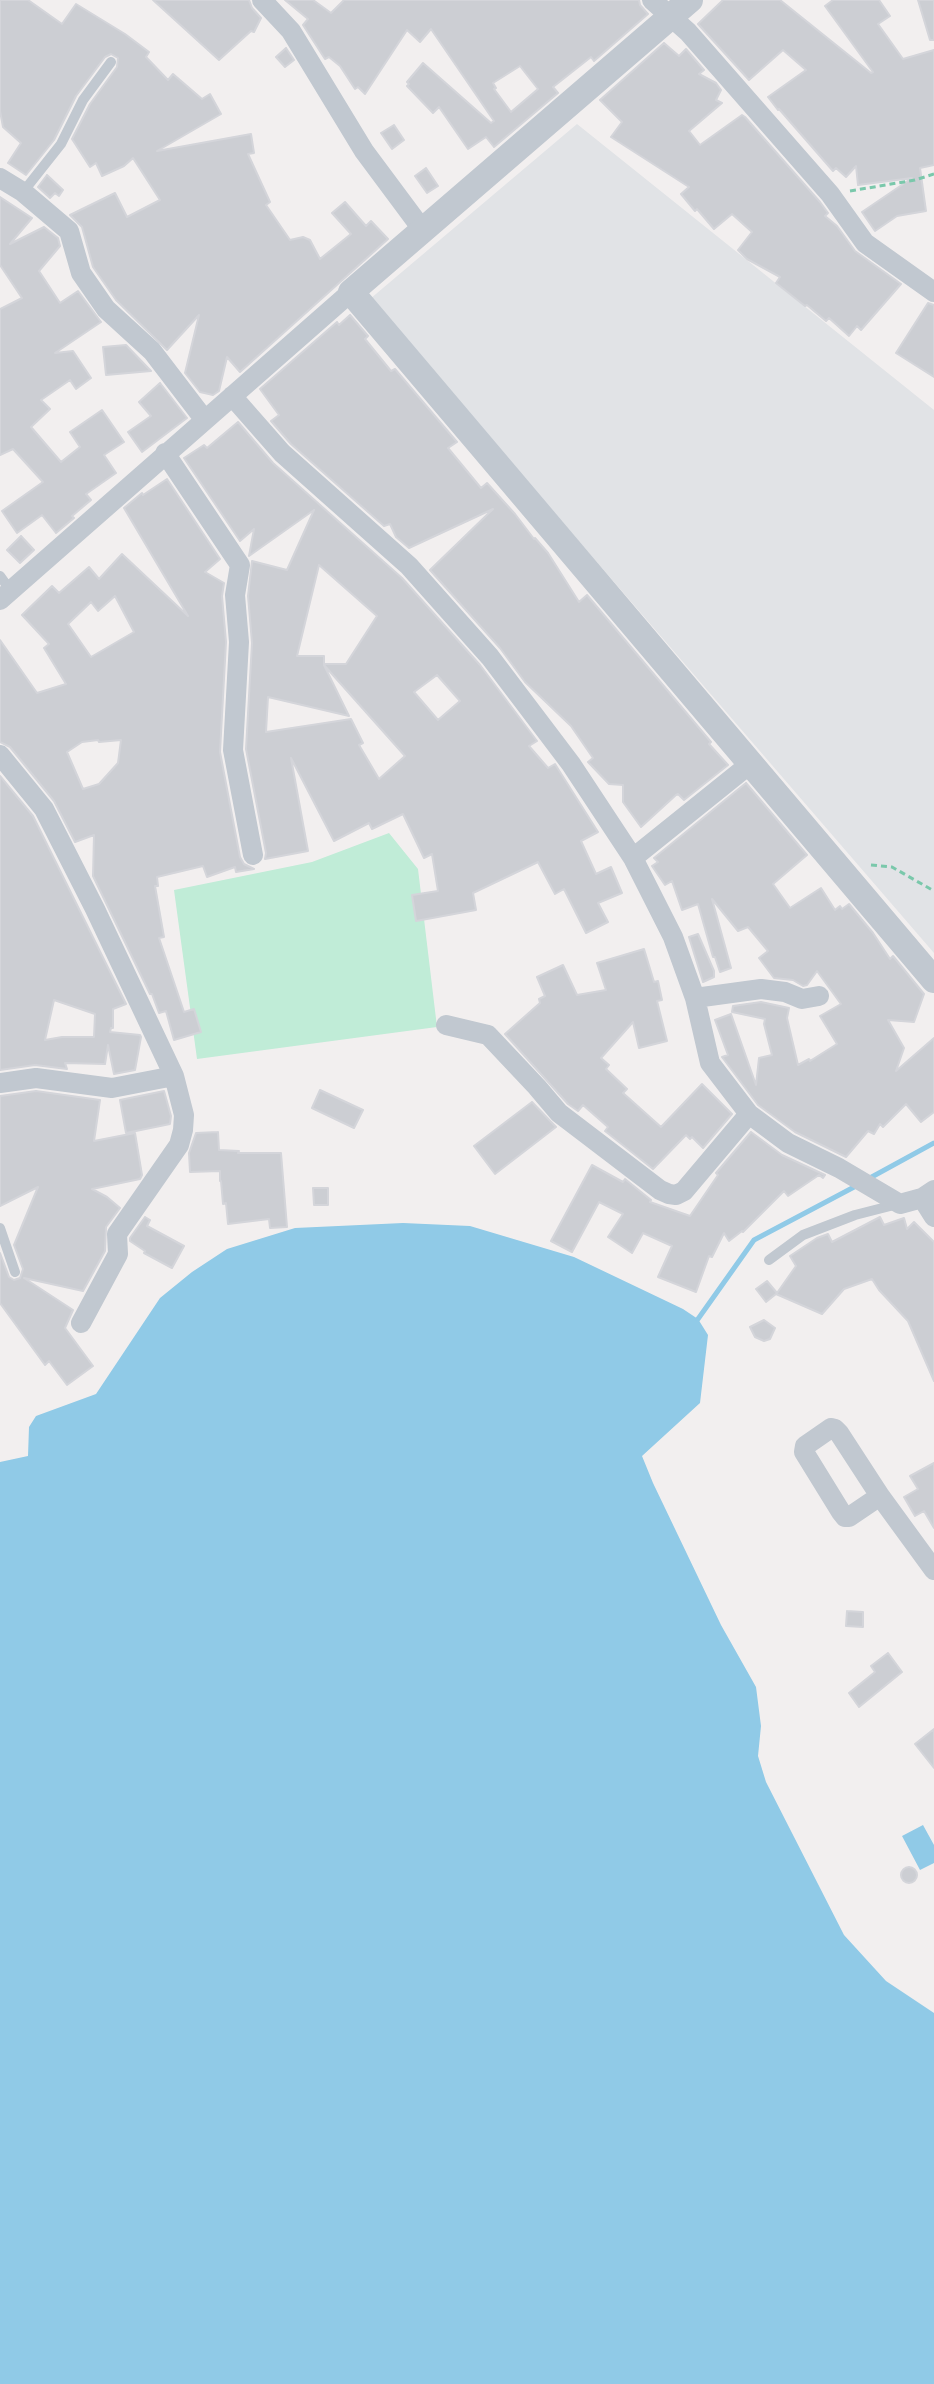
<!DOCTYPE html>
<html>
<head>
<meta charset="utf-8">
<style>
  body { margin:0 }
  canvas { display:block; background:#f2efef }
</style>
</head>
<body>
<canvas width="934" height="2384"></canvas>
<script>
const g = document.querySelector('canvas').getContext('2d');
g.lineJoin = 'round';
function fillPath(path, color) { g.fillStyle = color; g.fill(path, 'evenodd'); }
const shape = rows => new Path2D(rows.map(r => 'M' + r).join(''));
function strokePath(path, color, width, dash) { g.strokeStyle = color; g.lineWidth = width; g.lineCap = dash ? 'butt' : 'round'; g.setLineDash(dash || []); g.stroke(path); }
const airport = shape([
  [577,124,934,410,934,953,370,299]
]);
const green = shape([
  [389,833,418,869,437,1027,197,1059,174,890,312,862]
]);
const water = shape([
  [403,1223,470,1226,574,1257,683,1309,698,1319,708,1335,700,1403,642,1456,653,1483,721,1625,756,1687,761,1726,758,1756,766,1782,844,1935,886,1981,934,2013,934,2384,0,2384,0,1462,28,1456,29,1427,36,1416,96,1394,160,1298,192,1272,227,1249,295,1228],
  [923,1825,934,1845,934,1863,920,1870,902,1836]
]);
const stream = shape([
  [868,1179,934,1143],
  [698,1319,754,1240,856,1186]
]);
const building = shape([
  [0,0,28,0,62,24,76,4,125,34,149,52,146,57,168,80,173,74,202,99,210,94,221,114,157,151,251,134,254,153,248,154,270,202,266,205,290,240,303,237,310,240,320,259,351,234,332,213,345,202,366,226,371,221,388,239,240,372,227,357,219,391,213,395,200,392,185,373,199,315,167,350,116,300,93,267,82,227,70,215,115,193,127,217,160,200,133,158,124,166,102,176,96,163,90,167,72,139,90,104,117,67,118,58,111,54,105,57,76,96,54,140,26,175,8,163,21,143,3,127,0,111,0,0],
  [153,0,249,0,252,8,261,18,254,32,251,31,219,60,153,0],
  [285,0,313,0,331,13,344,0,639,0,640,5,648,14,594,61,591,57,553,87,558,93,494,147,486,137,468,149,439,107,433,113,407,86,409,84,407,82,423,63,491,123,494,121,431,29,420,42,407,30,365,94,358,87,355,89,340,66,329,57,325,59,303,25,308,19,285,0],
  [520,66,538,89,511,112,494,89,496,88,493,83,520,66],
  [723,0,780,0,871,73,873,72,825,6,833,0,879,0,890,16,878,24,903,59,934,50,934,165,920,168,926,211,897,216,875,231,862,212,912,178,858,185,856,166,846,177,836,168,833,171,779,109,778,110,768,97,806,70,783,50,749,80,698,24,723,0],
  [918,0,934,0,934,40,930,40,918,0],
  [664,43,679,56,686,49,704,70,699,74,716,83,721,90,716,100,722,103,689,131,700,145,742,115,745,117,820,202,828,213,825,216,837,226,855,251,901,284,861,330,857,326,849,336,829,318,826,321,807,305,805,306,776,283,780,277,747,259,738,250,752,232,732,214,714,229,697,209,695,211,681,194,689,187,611,137,622,122,600,100,664,43],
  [286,48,294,60,285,67,276,57,286,48],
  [394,125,404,140,392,149,381,133,394,125],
  [426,168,438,186,427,193,415,176,426,168],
  [47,175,63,190,59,196,55,193,50,198,38,187,47,175],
  [0,197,32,218,10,244,44,227,58,238,60,246,39,271,60,303,78,291,101,322,55,353,73,351,91,378,76,389,70,380,41,400,50,409,31,427,61,462,80,447,70,432,102,410,124,442,104,455,116,473,86,494,91,500,72,516,74,518,56,533,42,515,17,533,2,511,43,482,13,449,0,455,0,309,22,298,0,265,0,197],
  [928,303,934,305,934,377,896,353,928,303],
  [350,315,368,336,365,339,391,371,395,369,457,442,448,448,481,488,487,483,515,514,534,539,535,538,548,553,579,602,587,595,711,742,709,744,728,765,684,800,678,794,676,795,641,827,623,802,623,785,609,784,588,762,593,758,571,726,525,682,500,648,430,570,493,509,409,548,396,537,390,524,384,526,291,444,271,421,279,415,260,389,337,322,339,325,350,315],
  [126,345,151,371,106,375,103,347,126,345],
  [160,383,187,418,142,452,128,432,151,416,139,402,160,383],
  [238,422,273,463,402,578,480,665,537,741,529,746,548,768,555,764,560,772,598,832,581,841,596,874,611,867,622,893,598,903,608,922,586,933,564,889,555,894,538,862,473,893,476,910,416,921,412,895,438,891,432,854,424,858,403,814,372,829,369,823,334,841,291,758,308,851,265,859,266,853,246,749,252,643,248,596,252,561,287,570,314,510,249,556,254,529,240,541,184,458,204,445,207,448,238,422],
  [319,565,377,616,346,664,324,664,324,656,297,656,319,565],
  [324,665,405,756,379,779,359,745,363,743,351,719,266,732,268,697,349,716,324,665],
  [437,675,460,701,438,720,414,692,437,675],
  [167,479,220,559,205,572,224,583,222,596,226,642,220,752,240,857,244,864,254,869,236,872,235,867,207,877,203,866,157,877,158,886,155,886,164,937,159,938,184,1012,194,1009,201,1032,174,1040,166,1011,159,1013,152,994,150,994,93,876,94,835,75,842,54,801,10,747,0,742,0,640,37,693,66,684,44,648,49,644,22,615,52,586,59,593,89,567,99,579,122,554,188,616,124,508,142,493,143,495,167,479],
  [115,596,134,632,91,657,68,624,91,602,98,611,115,596],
  [98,740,99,742,121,740,118,763,99,784,83,789,67,752,82,742,98,740],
  [21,536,34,550,20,563,7,550,21,536],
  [0,776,33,816,126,1004,113,1009,113,1028,111,1028,110,1032,140,1035,141,1037,135,1070,114,1074,108,1045,105,1064,65,1063,67,1069,35,1065,0,1070,0,776],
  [54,1000,95,1014,94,1037,62,1037,45,1040,54,1000],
  [746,783,807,855,773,884,790,908,821,888,835,910,840,906,842,909,849,904,873,933,890,959,893,956,924,994,914,1022,888,1020,904,1048,896,1071,934,1038,934,1112,921,1122,906,1104,883,1127,880,1124,874,1134,868,1131,846,1157,795,1132,758,1105,722,1057,728,1055,715,1020,731,1014,756,1085,759,1058,772,1055,764,1024,765,1019,732,1012,733,1006,761,1002,789,1008,787,1018,798,1065,809,1059,810,1061,837,1044,820,1016,841,1004,817,971,807,985,803,986,793,980,774,978,759,958,768,951,748,927,738,931,712,899,731,968,720,972,715,957,713,957,698,904,682,910,672,881,665,885,652,866,658,862,654,858,746,783],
  [698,934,714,971,714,977,703,982,689,937,698,934],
  [644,949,654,982,658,981,662,1000,657,1001,667,1041,639,1048,633,1022,601,1058,609,1065,606,1069,627,1089,623,1093,661,1127,702,1084,732,1114,703,1148,692,1137,690,1139,686,1135,653,1169,605,1131,608,1127,583,1105,578,1111,568,1104,505,1034,540,1003,539,999,545,996,537,977,563,965,577,995,606,990,597,963,644,949],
  [320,1090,363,1110,354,1128,312,1108,320,1090],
  [36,1091,100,1100,94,1141,135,1133,142,1175,140,1179,92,1189,107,1197,120,1208,106,1227,105,1251,83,1291,24,1278,73,1310,65,1328,93,1366,67,1385,49,1361,45,1365,0,1303,0,1253,9,1277,14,1280,20,1278,23,1269,14,1245,38,1187,0,1206,0,1096,36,1091],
  [164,1091,171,1116,170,1124,126,1133,120,1100,164,1091],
  [532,1102,556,1127,495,1174,474,1146,532,1102],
  [218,1132,219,1150,239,1151,238,1153,281,1153,287,1227,270,1228,269,1219,228,1224,226,1203,223,1204,221,1181,220,1181,220,1171,190,1172,189,1153,196,1133,218,1132],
  [751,1132,782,1155,825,1175,823,1178,819,1175,788,1196,784,1191,743,1232,742,1231,729,1241,724,1233,712,1257,709,1256,696,1292,658,1277,672,1246,643,1233,632,1253,608,1237,623,1214,599,1202,572,1252,551,1241,592,1165,623,1182,625,1179,651,1200,650,1202,690,1216,718,1175,716,1173,751,1132],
  [313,1188,328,1188,328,1205,314,1205,313,1188],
  [145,1217,150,1220,147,1226,184,1246,172,1268,144,1253,145,1251,130,1241,130,1238,145,1217],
  [880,1217,884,1225,904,1218,907,1229,914,1222,934,1242,934,1381,908,1321,879,1290,872,1279,844,1289,822,1314,776,1294,766,1302,756,1289,767,1281,777,1293,796,1266,790,1256,817,1238,828,1234,832,1242,880,1217],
  [764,1320,775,1328,770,1339,764,1341,755,1337,750,1327,764,1320],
  [934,1463,934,1528,924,1511,915,1516,904,1497,918,1489,910,1476,934,1463],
  [847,1611,863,1612,863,1627,846,1626,847,1611],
  [888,1653,902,1672,859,1707,849,1693,875,1672,871,1666,888,1653],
  [934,1729,934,1768,915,1744,934,1729],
  '901 1875a8 8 0 1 1 16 0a8 8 0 1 1-16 0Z'
]);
const path = shape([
  [850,191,915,180,934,174],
  [871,865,892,867,934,891]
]);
const service = shape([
  [23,192,61,144,83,100,111,62],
  [0,576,10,590],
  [0,1228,15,1272],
  [769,1260,803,1235,855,1215,898,1204]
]);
const minor = shape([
  [262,0,291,31,364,151,422,229],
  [652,0,688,32,830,194,865,243,934,292],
  [0,178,23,192,69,231,81,273,106,309,152,351,204,419],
  [232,396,282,453,409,566,490,657,571,764,633,858,673,937,695,998,710,1063,749,1114,788,1143,839,1168,900,1204,922,1198],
  [165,453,240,565,235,595,239,642,233,750,253,855],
  [0,600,351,292],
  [0,755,44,809,95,909,174,1076,112,1088,36,1078,0,1083],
  [633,858,750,764],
  [695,998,761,989,785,992,802,999,819,996],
  [446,1025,488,1035,537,1087,559,1113,660,1190,669,1194,676,1195,684,1191,749,1114],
  [934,1190,922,1198,934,1217],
  [81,1323,118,1254,117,1234,179,1145,183,1130,184,1115,174,1076],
  [831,1428,835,1429,839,1433,880,1496,849,1517,845,1517,841,1512,804,1452,805,1446,831,1428],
  [880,1496,934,1570]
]);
const tertiary = shape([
  [690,0,351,292,934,980]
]);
fillPath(airport, '#e1e3e6');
fillPath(green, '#c0ecd7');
fillPath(water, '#90cae7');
strokePath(stream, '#90cae7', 5);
fillPath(building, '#ccced3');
strokePath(building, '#d4d5da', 2);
strokePath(path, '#7ac8ab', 3, [6, 4]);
strokePath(service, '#c1c8d0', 10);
strokePath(minor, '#c1c8d0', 20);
strokePath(tertiary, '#c1c8d0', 26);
</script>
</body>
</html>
